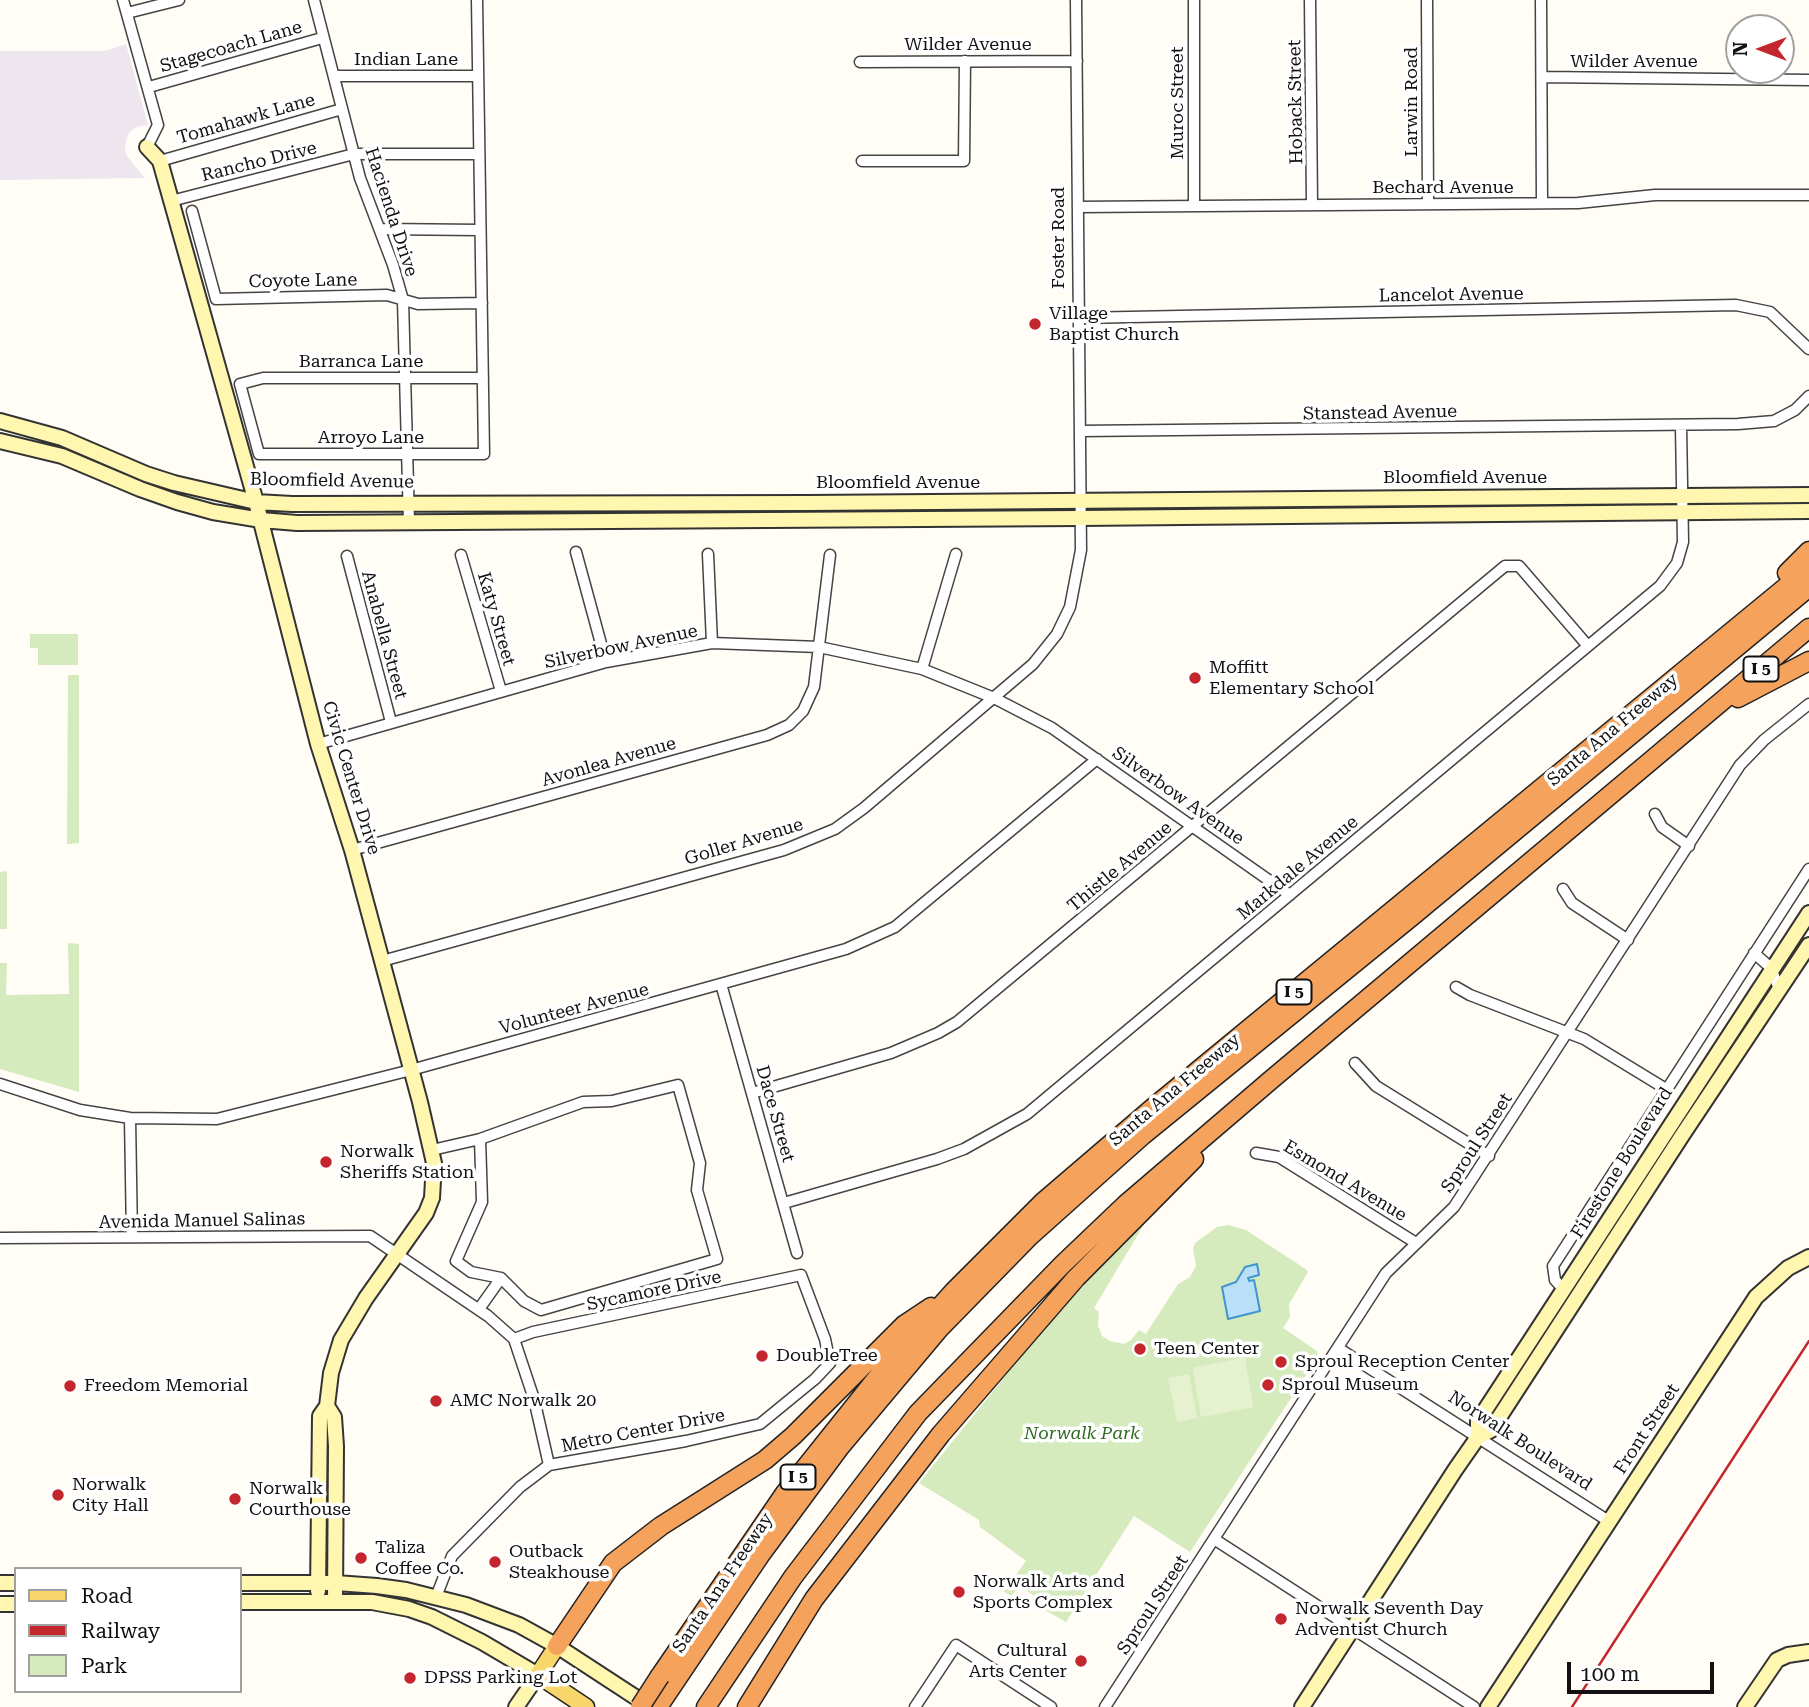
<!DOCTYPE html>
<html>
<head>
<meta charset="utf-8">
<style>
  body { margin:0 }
  #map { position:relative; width:1809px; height:1707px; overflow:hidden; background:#fffdf5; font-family:"Roboto Serif",serif }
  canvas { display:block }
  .legend { position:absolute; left:14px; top:1567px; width:228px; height:126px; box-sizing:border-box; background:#fff; border:2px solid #a0a0a0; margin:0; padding:9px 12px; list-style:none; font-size:21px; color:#111 }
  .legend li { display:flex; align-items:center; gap:14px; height:35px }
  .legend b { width:35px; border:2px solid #a0a0a0 }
  .north { position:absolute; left:1725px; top:14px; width:70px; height:70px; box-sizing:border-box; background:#fff; border:2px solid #a0a0a0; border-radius:50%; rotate:270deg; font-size:19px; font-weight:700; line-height:28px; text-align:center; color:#111 }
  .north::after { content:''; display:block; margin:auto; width:24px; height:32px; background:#c4262e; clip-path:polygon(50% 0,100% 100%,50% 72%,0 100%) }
  .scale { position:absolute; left:1567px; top:1662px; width:147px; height:32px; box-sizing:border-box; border:4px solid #111; border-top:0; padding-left:9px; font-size:21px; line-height:24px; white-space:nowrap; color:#111; -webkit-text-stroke:5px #fff; paint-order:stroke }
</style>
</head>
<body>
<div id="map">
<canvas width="1809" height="1707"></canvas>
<ul class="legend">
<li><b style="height:9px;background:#f9d66b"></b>Road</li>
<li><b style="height:9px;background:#c4262e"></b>Railway</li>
<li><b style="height:19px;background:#d5ebbd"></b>Park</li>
</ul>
<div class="north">N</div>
<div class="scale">100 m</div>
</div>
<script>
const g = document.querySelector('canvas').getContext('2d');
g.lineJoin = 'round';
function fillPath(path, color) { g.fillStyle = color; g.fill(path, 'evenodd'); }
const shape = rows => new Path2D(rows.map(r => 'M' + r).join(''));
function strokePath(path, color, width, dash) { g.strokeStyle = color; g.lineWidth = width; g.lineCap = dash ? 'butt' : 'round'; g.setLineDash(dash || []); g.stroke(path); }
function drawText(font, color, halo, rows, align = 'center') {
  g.font = font + ' "Roboto Serif",serif'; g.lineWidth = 7; g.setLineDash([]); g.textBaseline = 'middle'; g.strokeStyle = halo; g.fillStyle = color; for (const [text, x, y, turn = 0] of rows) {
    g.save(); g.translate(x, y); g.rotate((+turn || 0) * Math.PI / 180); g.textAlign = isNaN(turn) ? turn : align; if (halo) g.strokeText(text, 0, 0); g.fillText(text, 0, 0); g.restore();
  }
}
const industrial = shape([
  [126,44,148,125,136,127,129,133,126,141,125,151,127,156,145,178,0,180,0,51,104,51]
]);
const green = shape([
  [30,634,78,634,78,665,38,665,38,648,30,648],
  [68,675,79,675,79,843,67,844],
  [7,871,7,929,0,929,0,872],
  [68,943,79,944,79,1092,0,1069,0,963,7,963,6,995,69,994],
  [1145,1223,1094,1308,1099,1312,1098,1325,1102,1336,1110,1341,1124,1344,1131,1340,1139,1330,1146,1334,1178,1284,1190,1277,1196,1266,1193,1249,1195,1243,1217,1227,1228,1225,1246,1230,1307,1270,1308,1272,1289,1304,1290,1317,1283,1328,1317,1351,1318,1357,1190,1552,1134,1516,1066,1622,1045,1610,1048,1603,1019,1587,1011,1596,1000,1589,1006,1581,1012,1580,1026,1561,980,1527,979,1520,919,1483,1054,1316]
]);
const pitch = shape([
  [1245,1357,1253,1407,1201,1417,1193,1368],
  [1189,1374,1197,1418,1177,1422,1168,1378]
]);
const water = shape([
  [1257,1264,1259,1275,1248,1278,1249,1281,1254,1280,1260,1311,1228,1319,1222,1287,1236,1282,1245,1267,1257,1264]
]);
const street = shape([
  [123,0,158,125,147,147],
  [314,0,360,178,393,265,403,300,409,523],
  [477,0,484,454,259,454,240,384,263,378,483,378],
  [1194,0,1194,205],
  [1310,0,1312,204],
  [1427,0,1428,203],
  [1541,0,1542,203],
  [127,13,179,0],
  [860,62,1077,61],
  [334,76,478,76],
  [1542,77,1809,80],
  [149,87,322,38],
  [160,161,342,109],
  [862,161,964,161,965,61],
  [171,201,354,154,479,154],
  [1078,207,1578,203,1655,195,1809,195],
  [192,211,216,299,387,295,418,304,482,303],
  [380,229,480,230],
  [1079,318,1736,305,1770,312,1809,349],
  [1080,431,1738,424,1774,421,1795,410,1809,396],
  [576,552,606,662],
  [708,554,712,643],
  [461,555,501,691],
  [347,556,391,722],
  [922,669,956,554],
  [318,744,606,662,712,643,819,647,922,669,994,698,1052,728,1290,895],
  [1655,814,1662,827,1689,846],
  [352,850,767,735,789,725,803,711,814,687,830,555],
  [1563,889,1572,903,1628,940],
  [1754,953,1771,968,1779,989],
  [382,961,784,850,835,829,864,808,1033,664,1057,634,1070,607,1081,550,1076,0],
  [721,984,797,1253],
  [1456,987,1470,995,1584,1039,1666,1089],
  [1355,1063,1376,1086,1489,1156],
  [0,1084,80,1110,130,1118,217,1119,411,1070,846,949,895,927,1097,759],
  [752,1093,891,1053,938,1033,957,1022,1505,566,1519,566,1588,646],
  [130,1118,132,1237],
  [432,1150,480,1139],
  [1256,1153,1279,1157,1416,1243],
  [784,1203,937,1159,964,1149,1027,1114,1660,586,1677,563,1683,542,1681,426],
  [0,1238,370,1236,488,1316,514,1339,534,1399,549,1465],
  [1564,1290,1555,1280,1553,1266,1809,869],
  [479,1309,501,1278,524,1301,541,1310,717,1259,697,1190,700,1163,678,1085,612,1101,583,1102,480,1139,482,1202,456,1261,471,1272,501,1278],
  [1338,1348,1610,1522],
  [1214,1539,1474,1707],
  [436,1597,452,1556,520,1487,549,1465,686,1441,760,1424,815,1379,830,1363,825,1339,801,1275,533,1332,514,1339],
  [915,1707,956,1645,1051,1707],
  [1105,1707,1386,1273,1454,1207,1740,765,1764,740,1809,704]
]);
const secondary = shape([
  [147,147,160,161,256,502,318,744,352,850,420,1102,434,1163,432,1198,426,1213,366,1298,341,1340,331,1373,327,1406,334,1417,336,1446,335,1600],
  [0,421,62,438,146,474,174,483,256,502,292,504,808,503,1809,495],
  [0,441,62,456,140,489,177,502,213,512,261,520,297,523,1080,518,1809,511],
  [1478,1437,1478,1421,1809,913],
  [0,1583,16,1583],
  [240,1583,336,1583,377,1586,406,1590,466,1605,519,1625,557,1646,649,1706],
  [318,1591,320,1416,327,1406],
  [240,1602,372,1602,409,1609,432,1617,482,1642,538,1675,516,1707],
  [0,1604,16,1604],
  [1302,1707,1455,1470,1478,1437,1491,1430,1683,1134,1809,945],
  [1488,1707,1756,1297,1788,1268,1809,1257],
  [1745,1707,1777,1660,1788,1655,1809,1652]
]);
const primary = shape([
  [557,1646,538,1675,586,1707]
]);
const highway = shape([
  [1787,573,1809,551],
  [1738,698,1809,661],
  [557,1646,613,1563,661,1526,765,1460,793,1436,904,1325,931,1307],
  [660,1676,785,1493,832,1434,884,1369,954,1291,1043,1202,1155,1106,1809,568],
  [658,1707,761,1554,840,1447,939,1329,1030,1236,1143,1135,1411,917,1809,587],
  [706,1707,793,1577,918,1413,1063,1264,1126,1204,1272,1079,1809,628],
  [747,1707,814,1599,941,1434,1076,1278,1194,1159]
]);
const rail = shape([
  [1572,1707,1809,1341]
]);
const highwayBridge = shape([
  [640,1707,660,1676]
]);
const markers = [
  [1035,324,7,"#c4262e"],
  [1195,678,7,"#c4262e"],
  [326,1162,7,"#c4262e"],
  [1140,1349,7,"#c4262e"],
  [762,1356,7,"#c4262e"],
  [1281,1362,7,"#c4262e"],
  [1268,1385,7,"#c4262e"],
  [70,1386,7,"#c4262e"],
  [436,1401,7,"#c4262e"],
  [58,1495,7,"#c4262e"],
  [235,1499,7,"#c4262e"],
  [361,1558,7,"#c4262e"],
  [495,1562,7,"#c4262e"],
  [959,1592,7,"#c4262e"],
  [1281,1619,7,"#c4262e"],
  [1081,1661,7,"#c4262e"],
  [410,1678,7,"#c4262e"]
];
const shields = [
  [1761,669,35],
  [1294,992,35],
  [798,1477,35]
];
const shieldNames = [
  ["I 5",1761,669],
  ["I 5",1294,992],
  ["I 5",798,1477]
];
const streetNames = [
  ["Wilder Avenue",968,45],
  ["Stagecoach Lane",231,47,-16],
  ["Indian Lane",406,60],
  ["Wilder Avenue",1634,62],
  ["Hoback Street",1296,102,-91],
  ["Larwin Road",1412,102,-90],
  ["Muroc Street",1178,103,-90],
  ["Tomahawk Lane",246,119,-16],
  ["Rancho Drive",259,162,-14],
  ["Bechard Avenue",1443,188],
  ["Hacienda Drive",391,212,72],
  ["Foster Road",1059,238,-90],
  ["Coyote Lane",303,281,-1],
  ["Lancelot Avenue",1451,295,-1],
  ["Barranca Lane",361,362],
  ["Stanstead Avenue",1380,413,-1],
  ["Arroyo Lane",371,438],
  ["Bloomfield Avenue",1465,478],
  ["Bloomfield Avenue",332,481,1],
  ["Bloomfield Avenue",898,483],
  ["Katy Street",496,619,74],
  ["Anabella Street",384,635,75],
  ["Silverbow Avenue",621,647,-12],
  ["Santa Ana Freeway",1613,730,-40],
  ["Avonlea Avenue",609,762,-16],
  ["Civic Center Drive",351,778,73],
  ["Silverbow Avenue",1178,796,35],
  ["Goller Avenue",744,842,-17],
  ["Thistle Avenue",1120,867,-40],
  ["Markdale Avenue",1298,868,-40],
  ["Volunteer Avenue",574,1009,-15],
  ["Santa Ana Freeway",1175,1090,-40],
  ["Dace Street",775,1114,74],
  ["Sproul Street",1477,1143,-57],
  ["Firestone Boulevard",1622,1163,-58],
  ["Esmond Avenue",1345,1181,31],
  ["Avenida Manuel Salinas",202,1221,-1],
  ["Sycamore Drive",654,1291,-12],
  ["Front Street",1647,1429,-57],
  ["Metro Center Drive",643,1431,-11],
  ["Norwalk Boulevard",1520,1441,33],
  ["Santa Ana Freeway",723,1583,-56],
  ["Sproul Street",1153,1605,-57]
];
const poiNames = [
  ["Village",1049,314],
  ["Baptist Church",1049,335],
  ["Moffitt",1209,668],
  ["Elementary School",1209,689],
  ["Norwalk",340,1152],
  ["Sheriffs Station",340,1173],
  ["Teen Center",1154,1349],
  ["DoubleTree",776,1356],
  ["Sproul Reception Center",1295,1362],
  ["Sproul Museum",1282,1385],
  ["Freedom Memorial",84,1386],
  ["AMC Norwalk 20",450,1401],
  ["Norwalk",72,1485],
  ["City Hall",72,1506],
  ["Norwalk",249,1489],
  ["Courthouse",249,1510],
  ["Taliza",375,1548],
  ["Coffee Co.",375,1569],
  ["Outback",509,1552],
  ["Steakhouse",509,1573],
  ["Norwalk Arts and",973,1582],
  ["Sports Complex",973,1603],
  ["Norwalk Seventh Day",1295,1609],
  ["Adventist Church",1295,1630],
  ["Cultural",1067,1651,"right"],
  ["Arts Center",1067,1672,"right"],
  ["DPSS Parking Lot",424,1678]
];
const parkNames = [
  ["Norwalk Park",1082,1434]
];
fillPath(industrial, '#eee6ef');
fillPath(green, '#d5ebbd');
fillPath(pitch, '#e6f2cf');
fillPath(water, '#b9e0f7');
strokePath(water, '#3f96cf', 2);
strokePath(street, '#444', 13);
strokePath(secondary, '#333', 18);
strokePath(primary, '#222', 19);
strokePath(highway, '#222', 21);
strokePath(street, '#fff', 10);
strokePath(secondary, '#fff6b0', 14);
strokePath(primary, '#f9d66b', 16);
strokePath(highway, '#f5a25d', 18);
strokePath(rail, '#c4262e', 2.5);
strokePath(highwayBridge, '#222', 21, []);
strokePath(highwayBridge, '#f5a25d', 18);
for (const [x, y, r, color] of markers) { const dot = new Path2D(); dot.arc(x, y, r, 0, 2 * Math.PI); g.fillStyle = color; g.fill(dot); strokePath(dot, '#fff', 2.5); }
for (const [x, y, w] of shields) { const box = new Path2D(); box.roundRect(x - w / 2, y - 12.5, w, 25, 5); g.fillStyle = '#fff'; g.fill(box); strokePath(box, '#111', 2); }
drawText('bold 16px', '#111', null, shieldNames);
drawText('18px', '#111', '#fff', streetNames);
drawText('18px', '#111', '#fff', poiNames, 'left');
drawText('italic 18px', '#2f6b1f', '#fff', parkNames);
</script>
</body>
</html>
